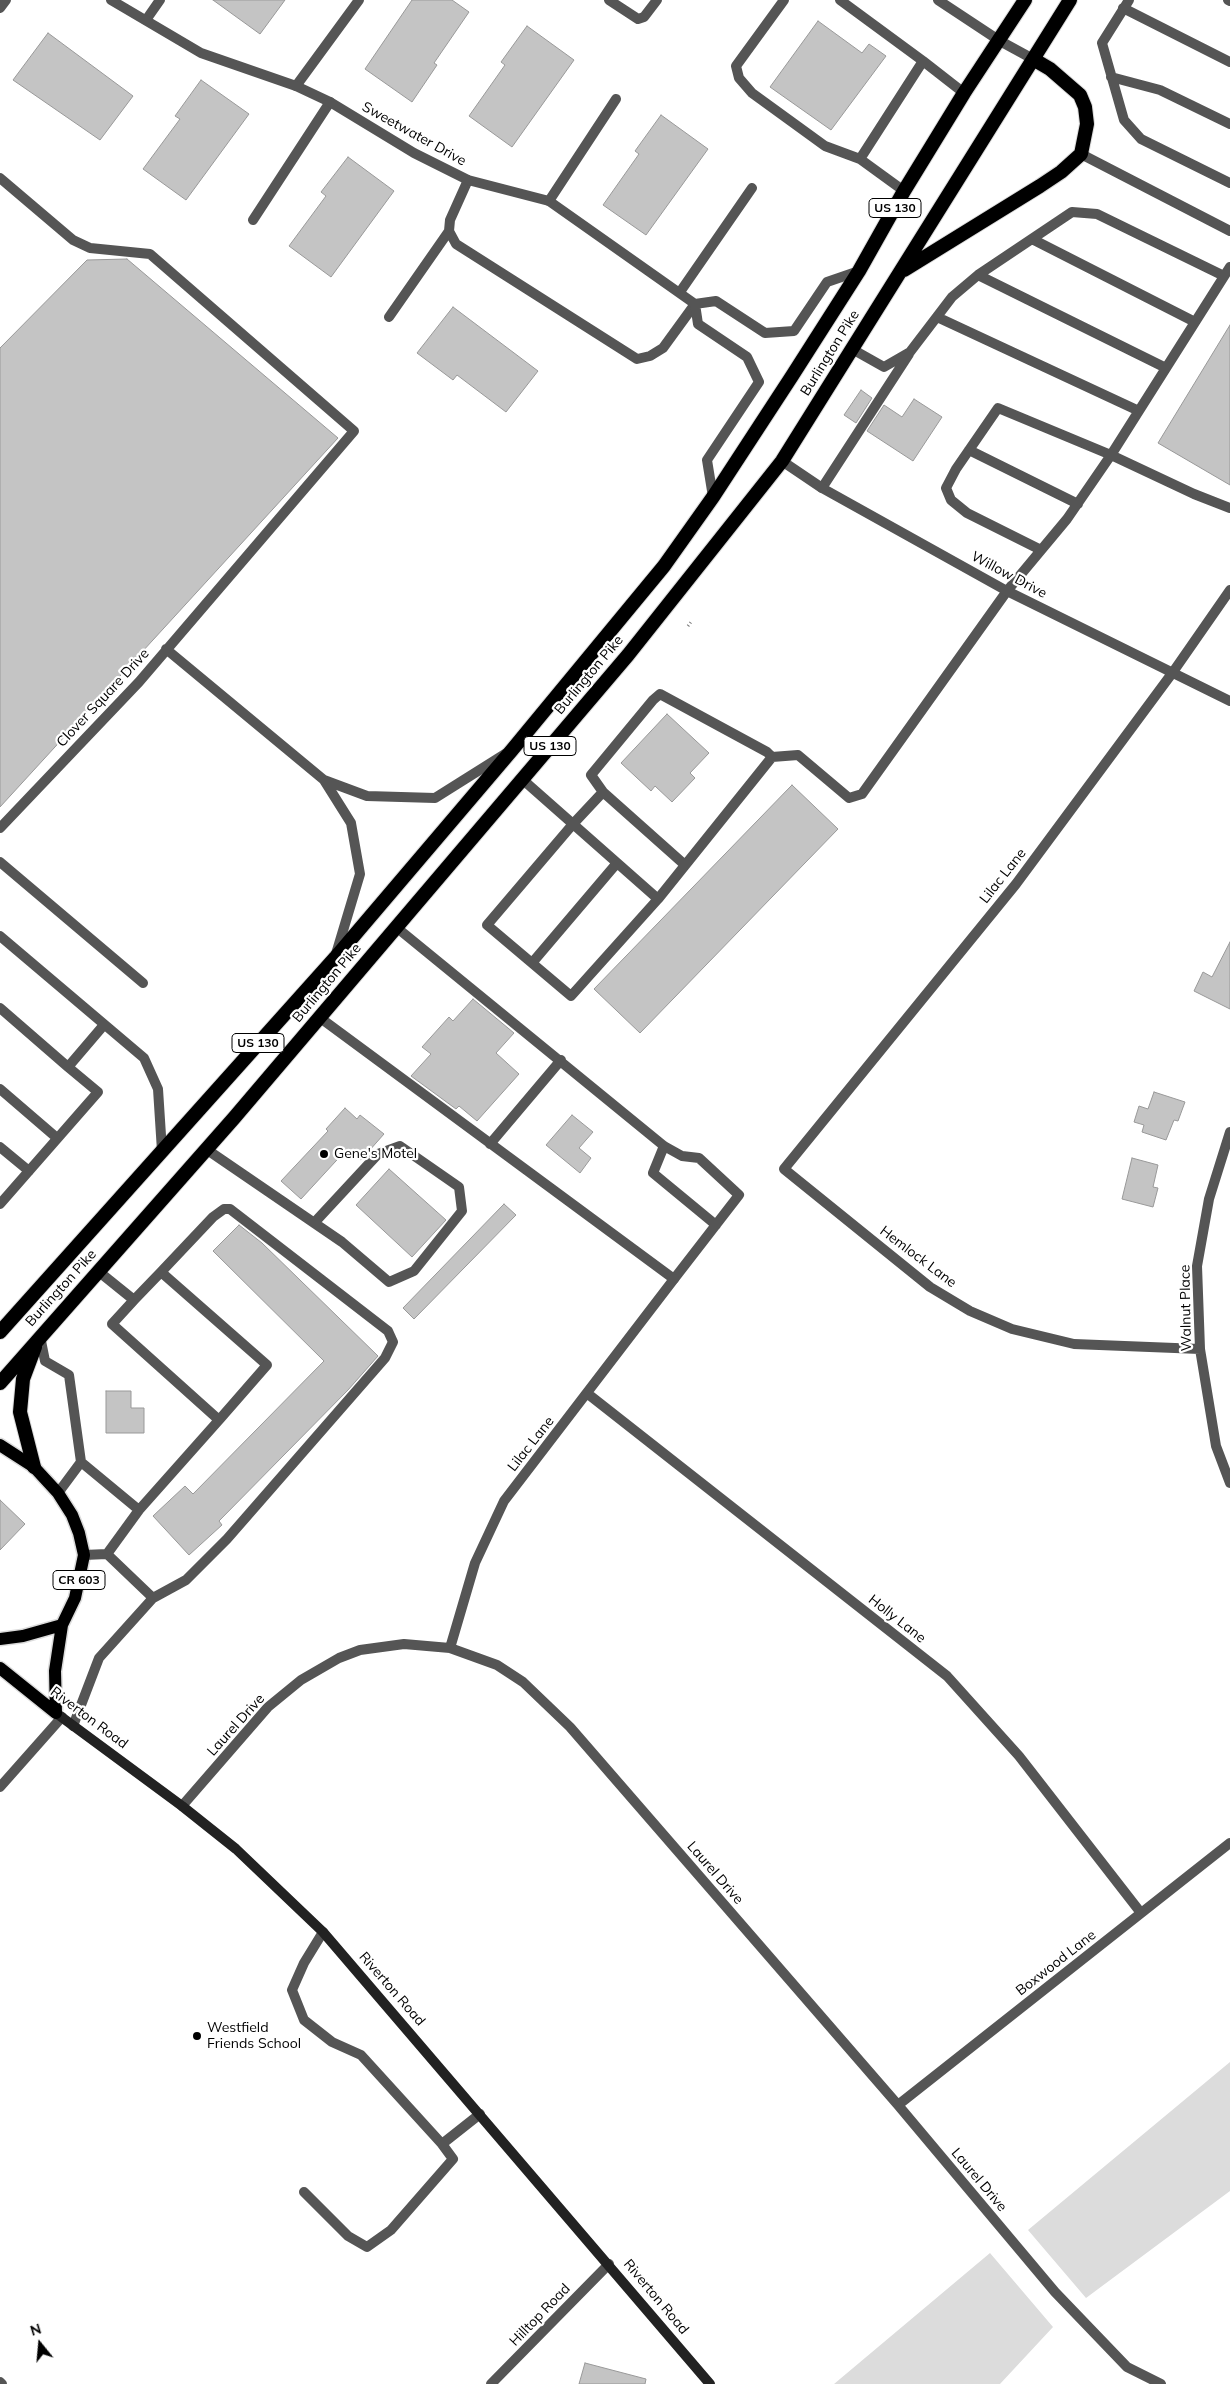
<!DOCTYPE html>
<html>
<head>
<meta charset="utf-8">
<style>
  body { margin:0 }
  #map { position:relative; width:1230px; height:2384px; overflow:hidden; background:#fff; font-family:Mulish,sans-serif }
  canvas { display:block }
  .north { position:absolute; left:15px; top:2319px; width:50px; height:50px; -webkit-text-stroke:4px #fff; paint-order:stroke; rotate:343deg; font-size:14px; font-weight:700; line-height:20px; text-align:center; color:#000 }
  .north::after { content:''; display:block; margin:auto; width:18px; height:22px; background:#000; clip-path:polygon(50% 0,100% 100%,50% 72%,0 100%) }
</style>
</head>
<body>
<div id="map">
<canvas width="1230" height="2384"></canvas>
<div class="north">N</div>
</div>
<script>
const g = document.querySelector('canvas').getContext('2d');
g.lineJoin = 'round';
function fillPath(path, color) { g.fillStyle = color; g.fill(path, 'evenodd'); }
const shape = rows => new Path2D(rows.map(r => 'M' + r).join(''));
function strokePath(path, color, width, dash) { g.strokeStyle = color; g.lineWidth = width; g.lineCap = dash ? 'butt' : 'round'; g.setLineDash(dash || []); g.stroke(path); }
function drawText(font, color, halo, rows, align = 'center') {
  g.font = font + ' Mulish,sans-serif'; g.lineWidth = 4.5; g.setLineDash([]); g.textBaseline = 'middle'; g.strokeStyle = halo; g.fillStyle = color; for (const [text, x, y, turn = 0] of rows) {
    g.save(); g.translate(x, y); g.rotate((+turn || 0) * Math.PI / 180); g.textAlign = isNaN(turn) ? turn : align; if (halo) g.strokeText(text, 0, 0); g.fillText(text, 0, 0); g.restore();
  }
}
const green = shape([
  [1230,2062,1230,2191,1086,2298,1028,2230],
  [990,2253,1053,2327,1000,2384,834,2384]
]);
const building = shape([
  [213,0,285,0,260,34,213,0],
  [412,0,452,0,469,12,434,63,437,65,412,102,365,69,412,0],
  [818,21,862,53,869,44,886,56,831,130,770,87,818,21],
  [527,26,574,60,512,147,469,116,505,65,501,62,527,26],
  [48,33,133,96,100,140,13,80,48,33],
  [201,80,249,114,186,200,143,169,180,119,175,116,201,80],
  [661,115,708,149,646,235,603,205,639,154,635,151,661,115],
  [348,157,394,191,331,277,289,246,326,196,321,192,348,157],
  [127,259,338,438,0,807,0,348,87,260,127,259],
  [453,307,538,371,506,412,457,375,453,380,417,353,453,307],
  [1230,325,1230,485,1158,443,1230,325],
  [861,390,872,398,856,423,844,415,861,390],
  [914,399,942,417,913,461,867,431,884,405,902,417,914,399],
  [667,714,709,753,690,773,695,778,672,802,655,786,651,791,621,763,667,714],
  [792,785,838,829,640,1033,594,989,792,785],
  [1230,942,1230,1009,1194,991,1203,972,1212,977,1230,942],
  [473,999,514,1033,496,1053,519,1074,477,1121,459,1106,456,1109,411,1076,431,1054,422,1047,449,1017,453,1021,473,999],
  [1154,1092,1185,1102,1178,1121,1174,1120,1166,1140,1142,1132,1144,1125,1134,1122,1139,1106,1148,1109,1154,1092],
  [345,1108,357,1119,360,1115,384,1134,361,1160,347,1149,301,1199,281,1181,328,1131,326,1129,345,1108],
  [572,1115,593,1132,579,1148,591,1158,580,1173,546,1145,572,1115],
  [1132,1158,1158,1165,1153,1187,1158,1188,1153,1207,1122,1199,1132,1158],
  [389,1169,446,1220,412,1257,356,1205,389,1169],
  [504,1204,516,1215,414,1319,403,1308,504,1204],
  [239,1225,262,1243,378,1356,348,1390,219,1521,222,1525,189,1555,153,1516,185,1486,193,1494,324,1361,213,1251,239,1225],
  [106,1391,131,1391,131,1408,144,1408,144,1433,106,1433,106,1391],
  [0,1500,25,1524,0,1550,0,1500],
  [585,2363,646,2379,645,2384,579,2384,585,2363]
]);
const path = shape([
  [688,626,691,622]
]);
const service = shape([
  [609,0,638,19,644,17,657,0],
  [784,0,736,66,739,78,752,93,825,146,860,159,904,191],
  [840,0,923,61,860,159],
  [1129,0,1102,43,1124,120,1141,139,1230,183],
  [1228,0,1230,1],
  [0,8,6,0],
  [1123,8,1230,62],
  [146,20,160,0],
  [923,61,964,93],
  [1111,77,1160,90,1230,124],
  [296,86,359,0],
  [1081,154,1230,231],
  [0,178,73,240,90,248,150,254,354,431,139,682,0,828],
  [468,180,450,220,449,231,456,244,637,359,650,356,663,348,695,304],
  [549,201,616,99],
  [253,220,330,102],
  [1032,239,1195,322],
  [978,275,1166,368],
  [680,292,752,188],
  [389,317,449,231],
  [937,317,1139,411],
  [852,349,884,367,910,352,952,297,978,275,1072,212,1097,214,1224,276],
  [969,450,1078,504],
  [822,488,909,354],
  [1041,550,967,513,951,500,946,488,956,469,998,408,1111,455,1194,494,1230,508],
  [166,649,324,780],
  [1173,672,1230,590],
  [772,757,798,755,849,798,862,794,1007,591,1067,519,1111,455,1230,267],
  [522,779,658,899,571,996,487,925,573,824,603,792,591,775,653,700,660,694,767,752,772,757,658,899],
  [603,792,685,865],
  [0,862,143,983],
  [0,936,144,1058,158,1089,162,1151],
  [336,954,360,874,351,823,324,780,367,796,435,798,505,754],
  [532,963,617,863],
  [0,1008,68,1067],
  [319,1017,674,1279,739,1195,699,1158,682,1156,664,1146,396,927],
  [0,1089,57,1138],
  [490,1144,561,1060],
  [664,1146,653,1173,716,1225],
  [0,1147,29,1171],
  [206,1149,342,1242,389,1282,414,1271,462,1211,459,1187,400,1146,378,1154,314,1223],
  [0,1204,98,1092,68,1067,103,1026],
  [98,1271,134,1300,112,1324,219,1420,267,1365,161,1272,134,1300],
  [40,1336,45,1361,69,1375,81,1462,139,1510,107,1554,84,1555],
  [58,1493,81,1462],
  [139,1510,219,1420],
  [153,1598,186,1580,227,1539,385,1358,393,1342,388,1331,230,1209,224,1209,213,1217,161,1272],
  [73,1726,99,1658,153,1598,107,1554],
  [0,1787,62,1717],
  [323,1932,304,1963,292,1990,304,2020,332,2042,361,2055,442,2144,480,2114],
  [304,2192,348,2236,367,2247,391,2230,453,2159,442,2144]
]);
const minor = shape([
  [111,0,201,53,296,86,330,102,414,153,468,180,549,201,695,304,698,324,747,357,759,382,707,460,713,497],
  [938,0,1000,41,1033,59],
  [695,304,716,301,765,333,794,331,827,282,859,271],
  [782,461,822,488,1007,591,1230,701],
  [1173,672,1016,884,784,1169,930,1287,970,1311,1012,1329,1074,1344,1200,1349],
  [1230,1132,1209,1199,1197,1266,1200,1349,1216,1446,1230,1483],
  [588,1394,947,1676,1019,1756,1141,1913],
  [450,1648,475,1563,504,1501,674,1279],
  [182,1806,268,1707,301,1680,339,1658,360,1650,404,1644,450,1648,497,1665,523,1682,570,1727,898,2105,1055,2292,1127,2367,1161,2384],
  [898,2105,1230,1843],
  [0,2382,2,2384],
  [491,2384,609,2264]
]);
const secondary = shape([
  [56,1713,182,1806,236,1849,323,1932,710,2384]
]);
const primary = shape([
  [0,1445,34,1467,58,1493,72,1515,79,1533,84,1555,75,1598,62,1625,55,1671,56,1713],
  [0,1639,23,1636,62,1625],
  [0,1668,56,1713]
]);
const trunk = shape([
  [904,270,1040,186,1061,172,1081,154,1087,124,1085,107,1080,95,1050,69,1033,59],
  [0,1332,335,958,512,750,664,566,713,497,792,376,859,271,904,191,964,93,1025,0],
  [0,1383,234,1118,628,655,732,524,782,461,1070,0],
  [34,1467,20,1412,23,1379,35,1347]
]);
const markers = [
  [324,1154,5,"#000"],
  [197,2036,5,"#000"]
];
const shields = [
  [895,208,52],
  [550,746,52],
  [258,1043,52],
  [79,1580,52]
];
const shieldNames = [
  ["US 130",895,208],
  ["US 130",550,746],
  ["US 130",258,1043],
  ["CR 603",79,1580]
];
const streetNames = [
  ["Sweetwater Drive",414,134,29],
  ["Burlington Pike",830,353,-58],
  ["Willow Drive",1009,575,28],
  ["Burlington Pike",589,675,-50],
  ["Clover Square Drive",103,698,-47],
  ["Lilac Lane",1003,876,-52],
  ["Burlington Pike",327,983,-50],
  ["Hemlock Lane",918,1257,37],
  ["Burlington Pike",61,1288,-48],
  ["Walnut Place",1186,1308,-91],
  ["Lilac Lane",531,1444,-52],
  ["Holly Lane",897,1619,38],
  ["Riverton Road",89,1718,37],
  ["Laurel Drive",236,1725,-48],
  ["Laurel Drive",715,1873,49],
  ["Boxwood Lane",1056,1963,-38],
  ["Riverton Road",392,1989,49],
  ["Laurel Drive",979,2180,50],
  ["Riverton Road",656,2297,50],
  ["Hilltop Road",540,2315,-46]
];
const poiNames = [
  ["Gene's Motel",334,1154],
  ["Westfield",207,2028],
  ["Friends School",207,2044]
];
fillPath(green, '#dcdcdc');
fillPath(building, '#c4c4c4');
strokePath(building, '#999', 1);
strokePath(primary, '#dbdbdb', 15);
strokePath(trunk, '#dbdbdb', 16);
strokePath(path, '#777', 3, [1, 2.5]);
strokePath(service, '#555', 10);
strokePath(minor, '#555', 10);
strokePath(secondary, '#222', 10);
strokePath(primary, '#000', 12);
strokePath(trunk, '#000', 14);
for (const [x, y, r, color] of markers) { const dot = new Path2D(); dot.arc(x, y, r, 0, 2 * Math.PI); g.fillStyle = color; g.fill(dot); strokePath(dot, '#fff', 2); }
for (const [x, y, w] of shields) { const box = new Path2D(); box.roundRect(x - w / 2, y - 9.5, w, 19, 4); g.fillStyle = '#fff'; g.fill(box); strokePath(box, '#000', 1); }
drawText('bold 12px', '#000', null, shieldNames);
drawText('14px', '#000', '#fff', streetNames);
drawText('14px', '#000', '#fff', poiNames, 'left');
</script>
</body>
</html>
